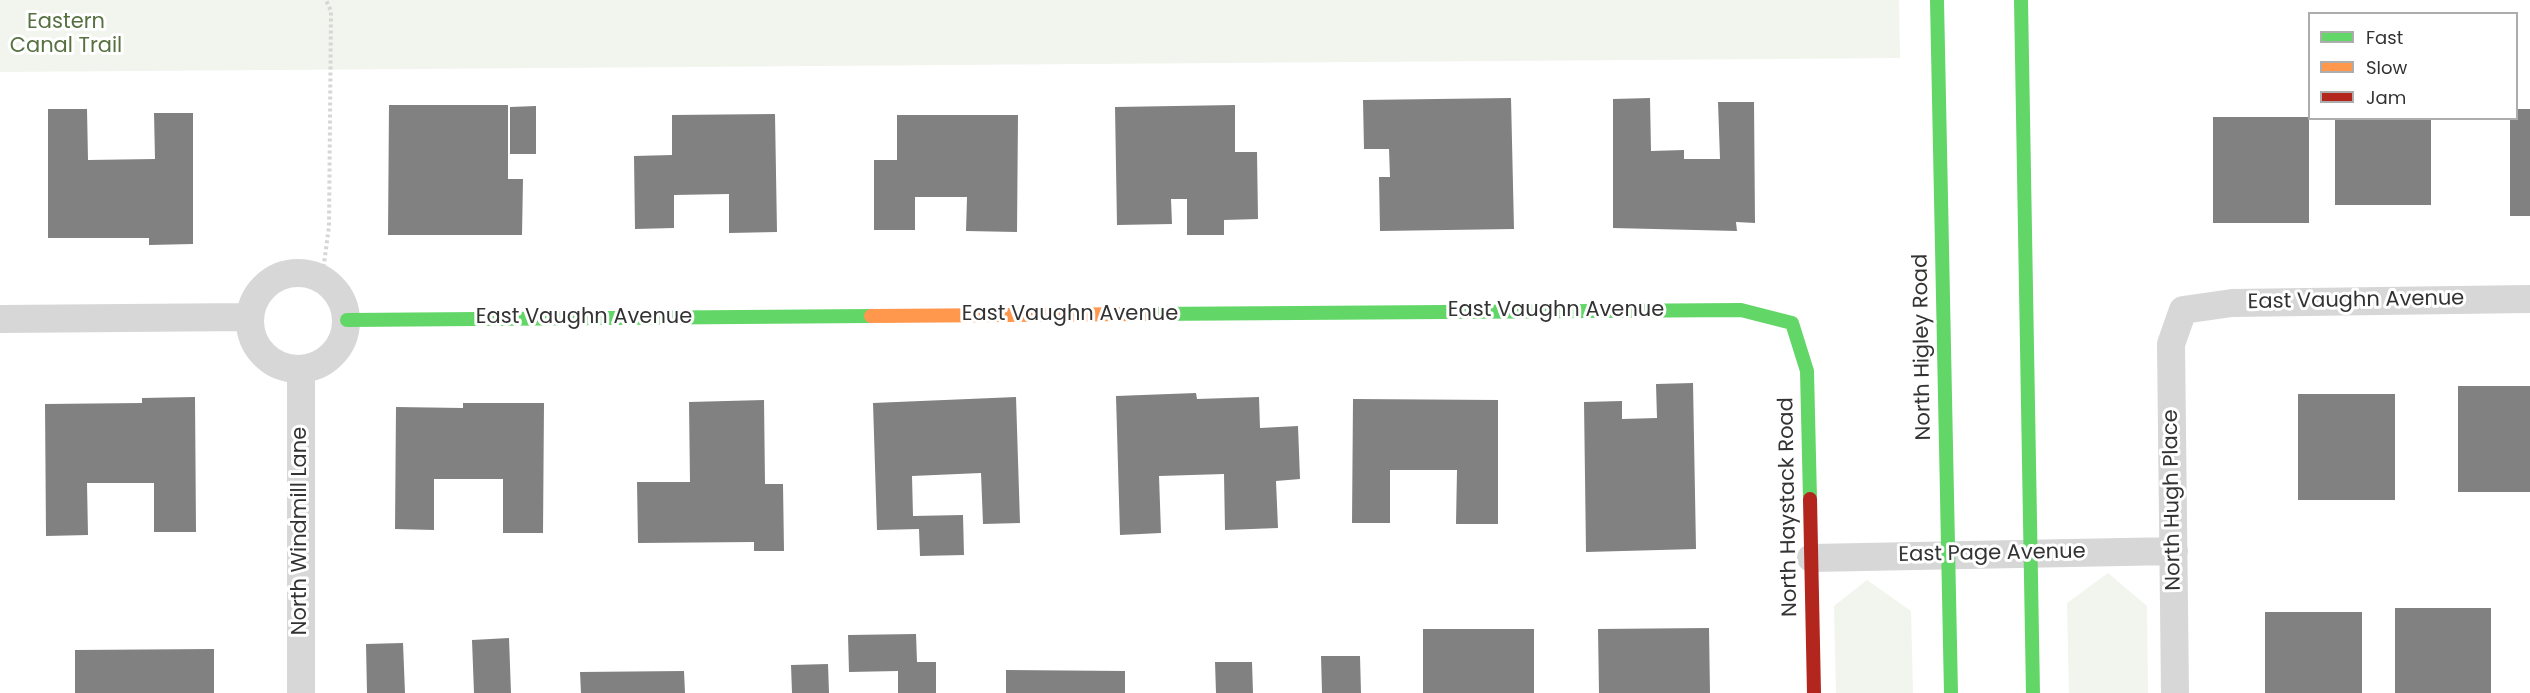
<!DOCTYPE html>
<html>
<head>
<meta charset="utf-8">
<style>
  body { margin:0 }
  #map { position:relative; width:2530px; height:693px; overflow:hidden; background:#fff; font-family:Poppins,sans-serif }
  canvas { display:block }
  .legend { position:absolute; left:2308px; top:12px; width:210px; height:108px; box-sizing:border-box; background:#fff; border:2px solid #adadad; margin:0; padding:8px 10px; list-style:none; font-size:18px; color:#333 }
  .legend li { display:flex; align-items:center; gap:12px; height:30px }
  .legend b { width:30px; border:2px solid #adadad }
</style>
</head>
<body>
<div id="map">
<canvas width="2530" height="693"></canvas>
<ul class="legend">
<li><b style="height:8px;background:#63d668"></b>Fast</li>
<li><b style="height:8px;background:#ff974d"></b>Slow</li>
<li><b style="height:8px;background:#b3261e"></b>Jam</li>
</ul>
</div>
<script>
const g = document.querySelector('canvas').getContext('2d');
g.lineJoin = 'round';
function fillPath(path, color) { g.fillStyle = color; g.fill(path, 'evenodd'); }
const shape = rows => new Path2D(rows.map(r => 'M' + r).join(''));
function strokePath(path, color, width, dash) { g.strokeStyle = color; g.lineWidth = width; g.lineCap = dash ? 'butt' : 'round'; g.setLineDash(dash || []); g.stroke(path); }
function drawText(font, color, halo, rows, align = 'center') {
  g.font = font + ' Poppins,sans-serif'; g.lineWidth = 6; g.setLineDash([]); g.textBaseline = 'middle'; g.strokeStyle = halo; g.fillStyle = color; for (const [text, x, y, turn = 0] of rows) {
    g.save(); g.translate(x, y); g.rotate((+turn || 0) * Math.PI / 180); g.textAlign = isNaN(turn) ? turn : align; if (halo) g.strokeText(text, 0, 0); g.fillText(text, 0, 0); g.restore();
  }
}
const green = shape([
  [0,0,1899,0,1900,58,0,72],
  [2108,573,2147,606,2148,693,2069,693,2067,603],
  [1867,580,1911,611,1913,693,1836,693,1834,606]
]);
const building = shape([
  [1511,98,1514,229,1380,231,1379,177,1390,177,1389,149,1364,149,1363,100],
  [1650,98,1651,151,1684,150,1684,159,1720,159,1718,102,1754,102,1755,223,1736,222,1737,231,1613,228,1613,99],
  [389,105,508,105,508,179,523,179,522,235,388,235],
  [1235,105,1235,152,1257,152,1258,219,1224,220,1224,235,1187,235,1187,199,1171,199,1172,224,1117,225,1115,107],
  [536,106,536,154,510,154,510,107],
  [48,109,87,109,88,160,155,159,154,113,193,113,193,244,149,245,149,238,48,238],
  [2516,109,2530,109,2530,216,2510,216,2510,118,2516,118],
  [775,114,777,232,729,233,729,194,674,195,674,228,635,229,634,156,672,155,672,115],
  [897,115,1018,115,1017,232,966,231,967,197,915,197,915,230,874,230,874,160,897,160],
  [2213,117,2309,117,2309,223,2213,223],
  [2335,118,2431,118,2431,205,2335,205],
  [1693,383,1696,549,1586,552,1584,402,1622,401,1622,419,1657,418,1656,384],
  [2458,386,2530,386,2530,492,2458,492],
  [1196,393,1197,399,1259,397,1260,428,1298,426,1300,479,1276,481,1278,528,1225,530,1224,474,1159,476,1161,533,1120,535,1116,396],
  [2298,394,2395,394,2395,500,2298,500],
  [195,397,196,532,154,532,154,483,87,483,88,535,46,536,45,404,142,403,142,398],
  [1016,397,1020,523,983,524,981,473,912,476,913,516,963,515,964,555,920,556,919,529,877,530,873,403],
  [1353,399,1498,400,1498,524,1456,524,1457,470,1390,470,1390,523,1352,523],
  [764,400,765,484,783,484,784,551,754,551,754,542,638,543,637,482,690,482,689,402],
  [463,403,544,403,543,533,503,533,503,479,434,479,434,530,395,529,396,407,463,408],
  [2395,608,2491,608,2491,693,2395,693],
  [2265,612,2362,612,2362,693,2265,693],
  [1709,628,1710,693,1599,693,1598,629],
  [1423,629,1534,629,1534,693,1423,693],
  [916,634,917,662,936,662,936,693,898,693,898,671,849,672,848,635],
  [509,638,511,693,474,693,472,640],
  [403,643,405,693,367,693,366,644],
  [214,649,214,693,75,693,75,650],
  [1321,656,1360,656,1361,693,1322,693],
  [1215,662,1252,662,1253,693,1216,693],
  [828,664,829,693,792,693,791,665],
  [1006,670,1125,671,1125,693,1006,693],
  [684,671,685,693,581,693,580,672]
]);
const path = shape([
  [322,279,329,226,331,11,326,0]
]);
const street = shape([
  '250 321a48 48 0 1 1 96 0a48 48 0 1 1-96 0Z',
  [0,319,249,317],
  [1811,558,2174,551],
  [301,693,301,369],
  [2175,693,2171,344,2183,310,2232,303,2530,299]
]);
const fast = shape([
  [1937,0,1951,693],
  [2021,0,2033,693],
  [1148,314,1741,310,1792,323,1807,371,1810,499],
  [347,320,871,316]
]);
const slow = shape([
  [871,316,1148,314]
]);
const jam = shape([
  [1810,499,1814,693]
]);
const parkNames = [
  ["Eastern",66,23],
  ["Canal Trail",66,47]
];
const streetNames = [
  ["East Vaughn Avenue",2356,301,-1],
  ["East Vaughn Avenue",1556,311],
  ["East Vaughn Avenue",1070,315],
  ["East Vaughn Avenue",584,318],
  ["North Higley Road",1923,347,-91],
  ["North Hugh Place",2173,500,-91],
  ["North Haystack Road",1789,507,-91],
  ["North Windmill Lane",301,531,-90],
  ["East Page Avenue",1992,554,-1]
];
fillPath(green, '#f1f5ed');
fillPath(building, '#818181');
strokePath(path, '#d6d6d6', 4, [3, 3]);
strokePath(street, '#d7d7d7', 28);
strokePath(fast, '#63d668', 14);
strokePath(slow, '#ff974d', 14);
strokePath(jam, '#b3261e', 14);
drawText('21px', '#56703f', '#fff', parkNames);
drawText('21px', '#333', '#fff', streetNames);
</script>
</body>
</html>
